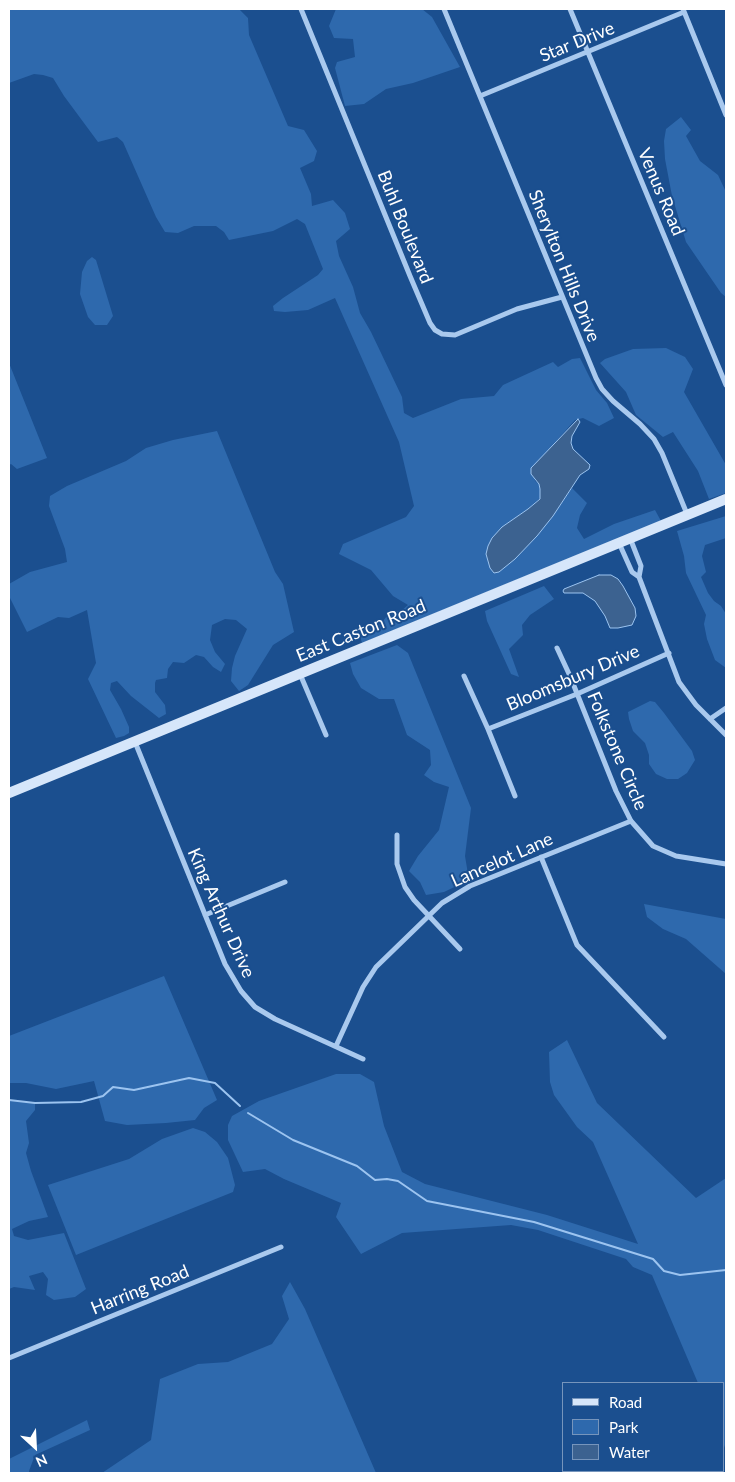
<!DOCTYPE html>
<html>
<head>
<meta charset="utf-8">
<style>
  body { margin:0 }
  #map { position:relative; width:735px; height:1482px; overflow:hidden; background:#1b4f8f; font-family:Lato,sans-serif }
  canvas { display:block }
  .frame { position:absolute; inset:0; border:10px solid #fff; pointer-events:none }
  .legend { position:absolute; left:562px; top:1382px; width:162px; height:90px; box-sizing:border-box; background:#1b4f8f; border:1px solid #7695bc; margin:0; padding:6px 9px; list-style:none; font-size:15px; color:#fff }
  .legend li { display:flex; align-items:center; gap:10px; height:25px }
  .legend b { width:25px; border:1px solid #7695bc }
  .north { position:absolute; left:10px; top:1422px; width:50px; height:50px; -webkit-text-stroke:4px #1b4f8f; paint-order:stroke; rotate:155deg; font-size:14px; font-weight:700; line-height:20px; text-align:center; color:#fff }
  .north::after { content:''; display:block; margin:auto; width:18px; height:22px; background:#fff; clip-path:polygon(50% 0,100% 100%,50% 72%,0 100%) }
</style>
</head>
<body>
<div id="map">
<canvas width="735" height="1482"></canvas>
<div class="frame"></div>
<ul class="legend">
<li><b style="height:6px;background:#d6e6fa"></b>Road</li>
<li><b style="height:14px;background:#2e69ad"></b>Park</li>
<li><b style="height:14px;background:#3c6290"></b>Water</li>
</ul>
<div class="north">N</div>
</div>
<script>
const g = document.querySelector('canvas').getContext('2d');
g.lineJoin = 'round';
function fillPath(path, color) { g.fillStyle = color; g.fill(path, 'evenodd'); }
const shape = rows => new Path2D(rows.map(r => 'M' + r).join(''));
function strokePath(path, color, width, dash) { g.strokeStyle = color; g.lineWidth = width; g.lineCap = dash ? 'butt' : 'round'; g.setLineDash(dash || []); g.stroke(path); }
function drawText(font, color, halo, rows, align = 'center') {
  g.font = font + ' Lato,sans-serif'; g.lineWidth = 4; g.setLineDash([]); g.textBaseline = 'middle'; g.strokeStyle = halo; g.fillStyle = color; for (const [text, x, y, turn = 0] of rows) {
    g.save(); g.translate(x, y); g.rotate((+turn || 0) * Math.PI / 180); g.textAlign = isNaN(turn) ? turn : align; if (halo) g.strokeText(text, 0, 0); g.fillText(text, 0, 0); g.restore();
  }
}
const green = shape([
  [9,9,239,9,248,18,249,35,288,126,304,130,317,151,314,161,300,168,311,194,312,206,333,200,345,213,350,229,336,241,339,256,353,287,360,313,371,332,402,397,404,413,413,418,461,399,494,396,503,385,529,373,553,362,558,367,572,359,580,358,596,390,607,403,614,418,599,426,583,418,575,420,532,468,535,481,539,484,540,489,540,498,528,509,502,527,528,545,553,516,572,488,587,503,580,515,577,528,584,539,614,524,655,510,661,521,362,643,360,636,383,621,391,611,401,611,408,605,393,596,371,570,339,554,343,544,406,517,414,506,399,442,335,298,308,310,285,312,274,311,273,306,283,298,318,275,323,269,305,224,297,219,273,231,229,240,224,232,216,226,194,226,178,233,165,232,156,217,123,142,117,137,98,142,64,96,53,78,43,75,34,74,9,83],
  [336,9,422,9,432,17,460,67,413,83,386,89,364,104,345,106,335,68,337,62,355,57,353,39,334,38,329,26],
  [681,117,691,130,686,136,700,161,718,175,726,192,726,297,721,293,686,242,672,196,665,159,664,141,666,129],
  [92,257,96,260,113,316,107,325,95,325,88,317,80,294,82,272,87,261],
  [666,348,685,357,693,369,684,392,726,465,726,493,709,499,698,471,673,432,663,437,636,415,626,392,600,363,605,359,633,349],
  [9,363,47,458,17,469,11,464,9,465],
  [217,431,275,572,283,584,294,632,273,645,248,685,239,691,231,681,232,668,235,656,247,629,236,620,225,619,212,625,210,640,215,652,225,664,221,672,213,667,204,657,196,655,184,663,173,662,168,669,167,678,156,680,155,683,155,692,165,705,166,714,159,718,131,696,117,681,111,683,110,690,121,709,129,727,129,733,124,736,116,738,88,679,96,663,87,610,69,618,58,617,27,632,9,596,9,584,30,572,67,562,65,549,49,506,50,496,67,486,126,461,146,448,173,440],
  [726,516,726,538,705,545,702,556,706,572,701,577,708,593,714,601,721,606,726,614,726,668,715,660,707,639,704,624,706,615,686,573,684,556,677,531],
  [544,586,554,599,530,615,522,625,523,635,509,649,519,677,511,674,487,621,485,611],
  [397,645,408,653,471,808,465,856,469,880,444,892,426,895,420,882,409,871,418,856,439,830,449,787,434,782,424,775,431,765,430,750,407,735,394,699,379,699,361,688,353,674,350,663],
  [650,701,655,702,664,713,692,751,695,760,687,773,678,779,667,779,656,774,649,764,649,755,645,743,633,731,629,719,628,712],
  [644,904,726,919,726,974,686,939,663,929,647,917],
  [164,976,217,1100,204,1108,195,1120,166,1123,127,1125,105,1121,94,1081,56,1089,26,1083,9,1083,9,1036],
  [567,1040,597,1103,696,1198,726,1178,726,1451,724,1445,724,1383,698,1383,652,1275,633,1267,626,1259,538,1230,511,1225,402,1233,361,1254,336,1217,341,1203,284,1179,265,1169,243,1172,228,1140,228,1125,232,1116,259,1101,336,1074,360,1074,374,1082,384,1126,402,1172,425,1184,547,1215,638,1244,593,1142,577,1127,554,1095,550,1082,549,1052],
  [9,1100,35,1103,35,1110,26,1121,29,1143,26,1153,31,1171,48,1217,29,1221,12,1229,14,1236,28,1240,64,1233,86,1289,75,1297,54,1300,46,1295,48,1279,43,1272,29,1276,35,1290,14,1287,9,1289],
  [193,1128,205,1132,217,1142,228,1158,235,1185,233,1192,76,1255,48,1185,129,1159,162,1139],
  [290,1282,305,1309,376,1473,102,1473,151,1440,160,1379,198,1364,228,1362,272,1344,289,1319,282,1296],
  [87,1420,90,1430,35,1455,29,1471,29,1473,9,1473,9,1459]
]);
const water = shape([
  [578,419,580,422,572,436,571,443,573,449,590,465,589,469,580,475,553,516,537,536,515,559,499,572,494,573,490,568,486,554,488,546,492,538,502,527,528,509,540,499,540,489,539,484,531,474,531,468,578,419],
  [599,575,611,575,618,579,623,586,635,608,636,616,632,625,618,628,610,628,605,616,595,601,583,593,564,593,563,591,564,589,599,575]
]);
const stream = shape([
  [9,1100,35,1103,81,1102,103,1096,113,1087,134,1090,189,1078,215,1083,240,1106],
  [248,1113,293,1140,357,1166,375,1180,387,1179,398,1181,427,1201,534,1222,653,1259,664,1271,680,1275,726,1270]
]);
const street = shape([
  [301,9,410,276,430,323,435,330,442,334,455,335,517,309,562,297],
  [444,9,596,378,602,389,613,401,640,424,654,439,662,453,687,514],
  [570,9,726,385],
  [683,9,726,115],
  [480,96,684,12],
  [630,538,641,566,639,577,679,682,696,705,726,735],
  [619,543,632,572,639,577],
  [557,648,570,676,616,791,631,821,653,846,676,856,726,864],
  [300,674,326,735],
  [464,676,488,729,515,796],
  [710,719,726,708],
  [488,729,577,694,669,653],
  [135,742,225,964,241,991,255,1007,275,1019,363,1059],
  [397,835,397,864,405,887,414,900,460,949],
  [541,857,577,945,664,1037],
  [205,915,285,882],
  [336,1046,363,987,376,967,442,903,470,886,631,821],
  [9,1358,281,1247]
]);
const secondary = shape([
  [9,793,726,499]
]);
const streetNames = [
  ["Star Drive",577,42,-22],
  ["Venus Road",661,192,67],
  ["Buhl Boulevard",405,227,68],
  ["Sherylton Hills Drive",564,266,68],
  ["East Caston Road",361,631,-22],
  ["Bloomsbury Drive",573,678,-23],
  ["Folkstone Circle",617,751,67],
  ["Lancelot Lane",502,860,-24],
  ["King Arthur Drive",221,913,66],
  ["Harring Road",140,1290,-22]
];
fillPath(green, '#2e69ad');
fillPath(water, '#3c6290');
strokePath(water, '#9cc4f0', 1);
strokePath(stream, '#9cc4f0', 2);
strokePath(street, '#a9c9ee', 5);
strokePath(secondary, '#d6e6fa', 10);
drawText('18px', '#fff', '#1b4f8f', streetNames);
</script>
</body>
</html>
